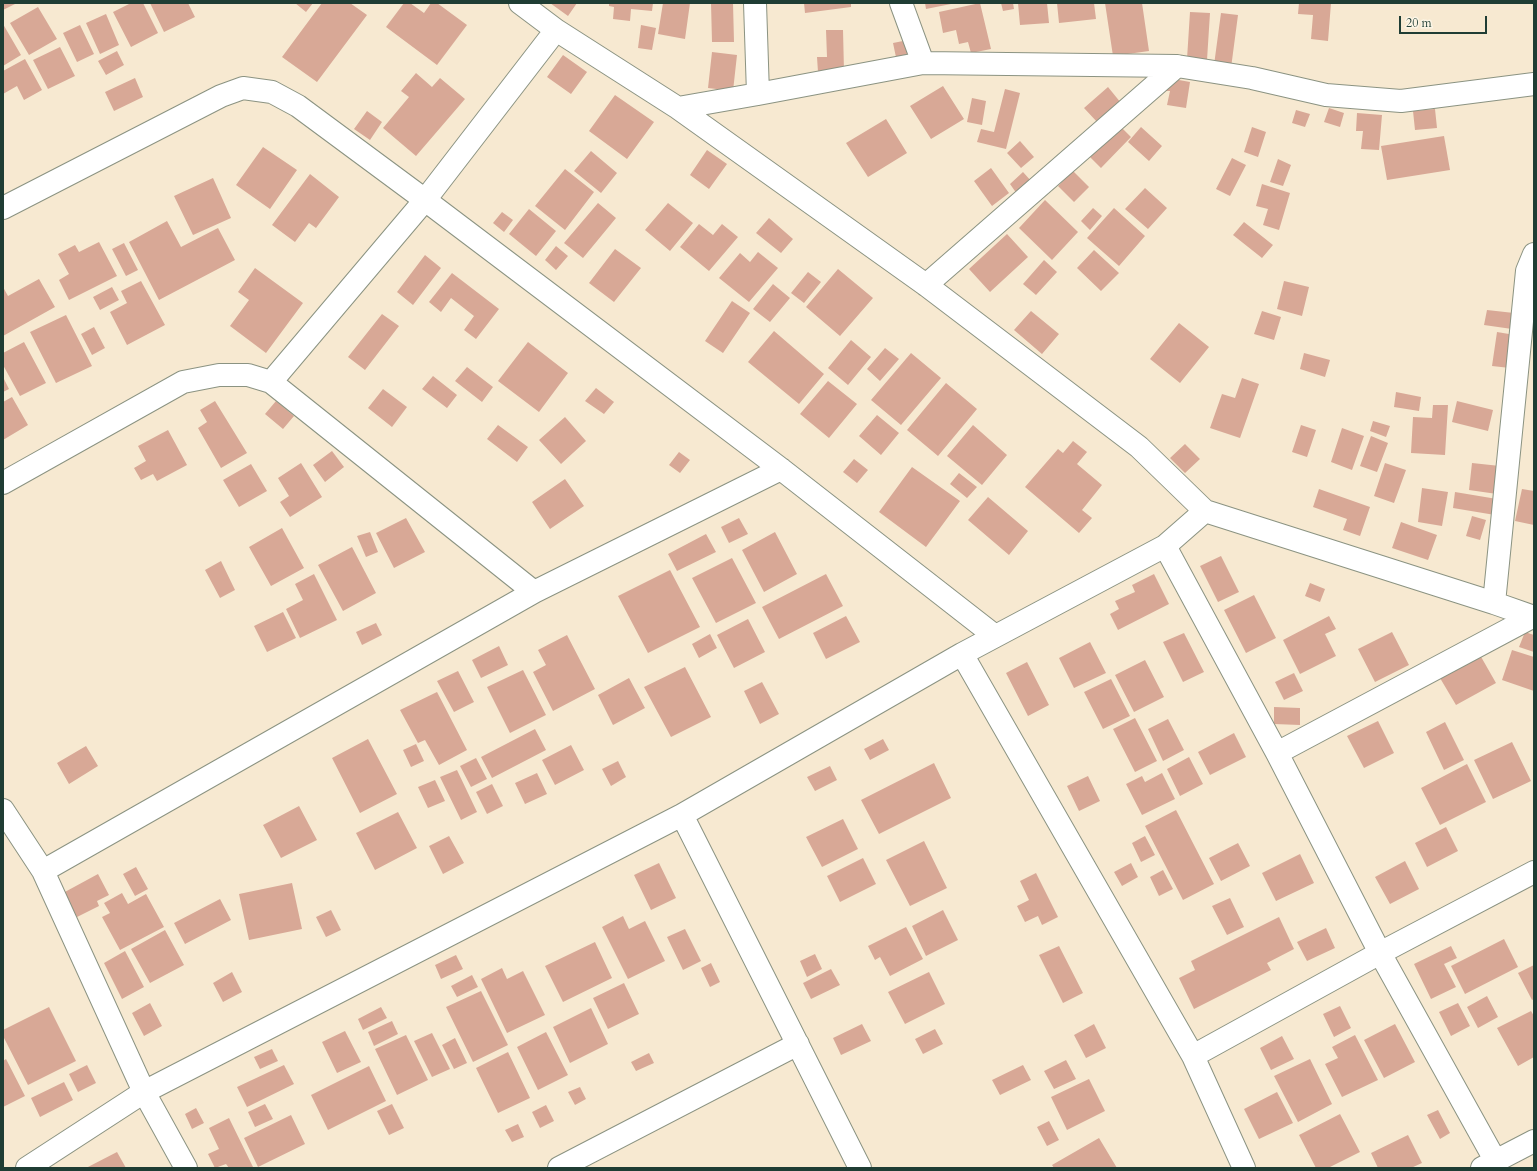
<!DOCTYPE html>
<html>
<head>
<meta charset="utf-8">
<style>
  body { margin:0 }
  #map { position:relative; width:1537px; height:1171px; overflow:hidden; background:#f7e9d1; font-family:Cardo,serif }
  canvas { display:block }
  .frame { position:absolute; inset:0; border:4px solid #1f3d34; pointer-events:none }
  .scale { position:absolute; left:1399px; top:16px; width:88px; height:18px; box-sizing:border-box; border:2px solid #1f3d34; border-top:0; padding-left:5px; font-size:12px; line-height:14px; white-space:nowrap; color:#1f3d34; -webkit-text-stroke:3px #fcf5e5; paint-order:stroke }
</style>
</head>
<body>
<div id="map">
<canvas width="1537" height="1171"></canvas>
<div class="frame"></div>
<div class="scale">20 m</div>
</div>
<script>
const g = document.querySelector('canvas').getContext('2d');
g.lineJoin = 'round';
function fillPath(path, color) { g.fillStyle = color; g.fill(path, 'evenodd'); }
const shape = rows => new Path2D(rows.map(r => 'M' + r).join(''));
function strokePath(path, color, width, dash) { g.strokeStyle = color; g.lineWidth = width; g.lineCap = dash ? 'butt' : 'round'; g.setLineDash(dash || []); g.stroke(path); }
const building = shape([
  [3,3,17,3,3,10],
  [131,3,143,3,158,33,131,47,113,12],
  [150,3,188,3,195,17,164,32],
  [295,3,313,3,306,12],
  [322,3,350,3,367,15,317,82,282,57],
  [404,3,410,3,424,13,431,3,437,3,467,25,437,65,386,27],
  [550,3,577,3,568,16],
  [609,3,653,3,652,11,631,9,630,21,613,19,614,7,609,6],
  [663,3,690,3,685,39,658,34],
  [711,3,733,3,734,42,712,42],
  [804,3,851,3,851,7,805,13],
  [925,3,951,3,951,4,926,9],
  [980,3,991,49,971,53,968,42,959,44,956,30,943,33,939,12],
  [1001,3,1013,3,1014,9,1003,11],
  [1018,3,1047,3,1049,23,1020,25],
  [1057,3,1094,3,1096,19,1059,23],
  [1105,3,1142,3,1149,51,1113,56],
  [1299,3,1331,3,1328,41,1311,39,1313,15,1298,14],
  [38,7,57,39,29,55,10,23],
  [1190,12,1210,13,1207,60,1187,59],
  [1221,13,1238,15,1231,68,1214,65],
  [106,14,119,45,100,54,86,23],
  [3,24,21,55,3,66],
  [80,25,94,54,77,62,63,33],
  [641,25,656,28,652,50,638,48],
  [826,30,843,30,844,71,818,72,817,57,827,57],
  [908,40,912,59,897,62,893,43],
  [60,47,75,76,48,89,33,60],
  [117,51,124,65,106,75,98,61],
  [712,52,737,55,733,91,708,88],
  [563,55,587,72,571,94,547,77],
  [25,59,42,90,24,100,17,86,3,94,3,71],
  [416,73,432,87,440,78,465,99,416,156,383,128,409,97,401,91],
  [135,78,143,97,114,111,105,92],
  [1168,78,1190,82,1186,108,1167,105,1170,91,1166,91],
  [943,86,964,119,931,139,910,106],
  [1108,87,1121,103,1098,123,1084,108],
  [1005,89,1020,93,1006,149,977,142,981,129,994,132],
  [615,95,654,122,627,159,589,131],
  [972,98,986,101,982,125,967,122],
  [1329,108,1344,113,1340,127,1324,122],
  [1435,109,1437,128,1415,130,1413,111],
  [1296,110,1310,114,1305,127,1292,123],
  [367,111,382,122,370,140,354,129],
  [1357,113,1382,115,1379,150,1361,149,1363,131,1356,131],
  [886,119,907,153,868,177,846,143],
  [1120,126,1131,137,1101,168,1090,157],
  [1141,127,1162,146,1149,161,1128,142],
  [1252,127,1266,132,1258,157,1244,152],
  [1444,136,1450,170,1387,180,1381,146],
  [1020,141,1034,157,1021,168,1007,153],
  [263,147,297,170,270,209,236,185],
  [707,150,727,164,709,189,690,175],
  [591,151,617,173,601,193,574,171],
  [1232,158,1246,165,1230,196,1216,189],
  [1278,159,1291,165,1283,186,1270,182],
  [991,168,1009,193,992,206,974,181],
  [565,169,594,192,565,230,535,206],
  [1073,171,1089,187,1074,202,1058,186],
  [1023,172,1032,182,1017,194,1010,184],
  [310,174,339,197,316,228,309,223,295,242,272,225],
  [213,178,231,218,193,235,174,196],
  [1262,184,1290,193,1279,230,1263,225,1268,209,1256,206],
  [1145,188,1167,208,1148,229,1125,209],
  [1045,200,1078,232,1052,260,1019,228],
  [598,203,616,218,583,258,564,243],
  [668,203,693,223,670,251,645,230],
  [1093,208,1102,216,1090,230,1081,221],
  [1114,208,1145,236,1119,266,1087,238],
  [529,209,556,231,536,256,509,234],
  [502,212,513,220,504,232,493,223],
  [769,218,793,239,781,253,756,233],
  [167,221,181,247,218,228,235,260,159,300,129,242],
  [1244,222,1273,245,1262,258,1233,235],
  [699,224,713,235,722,224,738,237,709,271,680,247],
  [1007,234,1028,257,990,292,969,269],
  [99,242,117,276,69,300,59,280,69,274,58,254,75,245,79,252],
  [124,243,138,270,126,276,112,249],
  [556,246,568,256,556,270,545,260],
  [615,249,641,268,614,302,589,283],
  [1094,250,1119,273,1101,291,1077,268],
  [758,252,778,268,749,302,719,278,740,253,750,262],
  [425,255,441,268,413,305,397,292],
  [1044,260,1057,272,1036,295,1023,284],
  [255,268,303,303,266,353,230,326,249,300,238,292],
  [838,269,873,298,840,336,806,307],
  [808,272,821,282,804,303,791,293],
  [452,273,499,309,476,339,464,330,474,316,451,298,441,312,429,302],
  [39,279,55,307,3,336,3,287,8,296],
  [141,281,165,325,127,345,110,312,127,303,121,291],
  [1284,281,1309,287,1302,316,1277,309],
  [773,284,790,298,770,322,753,309],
  [112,287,119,300,100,310,93,297],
  [732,301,750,313,723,353,705,341],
  [1487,310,1514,313,1512,329,1484,325],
  [1031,311,1059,334,1042,354,1014,330],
  [1262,311,1281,317,1274,340,1254,334],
  [382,314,399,326,365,370,348,357],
  [66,315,92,366,56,383,30,332],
  [1179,323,1209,347,1180,383,1150,359],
  [94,327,105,348,92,355,81,334],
  [774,331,824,374,799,404,748,362],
  [1497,332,1515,335,1510,368,1492,366],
  [851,340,871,357,848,385,828,368],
  [24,342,46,383,20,396,3,365,3,353],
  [528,342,568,373,539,412,498,381],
  [885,348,899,359,880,381,867,369],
  [911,353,941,378,901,425,871,400],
  [1304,353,1330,360,1325,377,1300,369],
  [467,367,493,387,482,402,455,381],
  [433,376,457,395,447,408,422,389],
  [3,377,9,389,3,392],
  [1242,378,1259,384,1240,438,1210,428,1222,394,1235,398],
  [828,381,857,404,829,438,800,414],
  [946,383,977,409,938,456,907,430],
  [596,388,614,402,604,414,585,401],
  [383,389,407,407,392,427,368,408],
  [1396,392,1421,397,1419,411,1394,407],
  [12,397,28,425,3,440,3,402],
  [215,401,247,453,221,468,198,428,207,422,200,410],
  [276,401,294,416,283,429,265,414],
  [1457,401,1493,410,1488,431,1452,422],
  [1433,405,1448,405,1445,455,1411,453,1413,417,1432,418],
  [877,415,899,433,881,455,859,436],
  [565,417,586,441,561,464,539,440],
  [1373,421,1390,426,1386,437,1370,431],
  [498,425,528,447,517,462,487,439],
  [973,425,1007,455,982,485,947,456],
  [1301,425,1316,430,1307,457,1292,452],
  [1342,428,1364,436,1352,470,1331,462],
  [168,430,187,465,157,481,153,474,141,480,134,468,146,461,138,446],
  [1371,436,1388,443,1377,472,1360,466],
  [1073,441,1087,452,1077,464,1102,485,1082,510,1092,518,1079,533,1025,487,1058,449,1063,453],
  [1185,444,1200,459,1185,473,1170,458],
  [332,451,344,467,325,482,313,465],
  [679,452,690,460,680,473,669,465],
  [854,459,868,470,857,483,843,472],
  [301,463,322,497,290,517,280,502,289,496,278,478],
  [1385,463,1406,470,1394,503,1374,496],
  [1472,463,1500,466,1497,494,1469,490],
  [251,464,267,491,239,507,223,480],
  [912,467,960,501,926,547,879,512],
  [959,473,977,487,967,498,950,484],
  [565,479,584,506,550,529,532,502],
  [1422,488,1448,492,1442,526,1418,522],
  [1319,489,1370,507,1360,536,1343,530,1347,519,1313,507],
  [1522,489,1534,491,1534,525,1515,521],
  [1455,492,1497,499,1495,515,1453,508],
  [988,497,1028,531,1009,555,968,520],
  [1472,516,1486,520,1480,540,1466,536],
  [406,518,425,552,394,568,376,533],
  [739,518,748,534,729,543,721,527],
  [1401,522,1437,535,1428,560,1392,548],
  [282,528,304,568,271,586,249,547],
  [370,532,378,552,366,557,357,536],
  [775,532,797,574,764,592,742,550],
  [706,534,716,552,677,571,668,554],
  [352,547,376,593,343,611,318,565],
  [1221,556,1239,592,1218,602,1200,566],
  [732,558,756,603,716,623,692,578],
  [221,561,235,590,220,598,205,570],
  [670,570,700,627,648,653,618,596],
  [314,574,337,620,300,638,286,609,303,600,295,584],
  [826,574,843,606,779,639,762,607],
  [1154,574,1169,604,1118,630,1110,614,1119,609,1115,601,1135,592,1132,585],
  [1310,583,1325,589,1320,602,1305,596],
  [1254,595,1276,638,1246,653,1224,610],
  [283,612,296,638,267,652,254,626],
  [846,616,860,642,826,659,813,633],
  [1329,616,1336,629,1325,634,1336,656,1300,674,1283,640],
  [748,619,765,652,734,668,717,635],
  [376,623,382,635,362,645,356,632],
  [1392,632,1409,665,1375,682,1358,649],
  [1525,632,1534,635,1534,652,1519,647],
  [1184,633,1204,672,1183,682,1163,642],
  [710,634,717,648,699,658,692,644],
  [567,635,595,689,553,711,533,672,546,665,538,650],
  [1090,642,1106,673,1074,688,1059,658],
  [499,646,508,665,481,678,472,660],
  [1512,650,1534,657,1534,691,1502,680],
  [1480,655,1496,683,1456,705,1440,678],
  [1145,660,1164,697,1134,712,1115,675],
  [1027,662,1049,705,1028,716,1006,673],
  [685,667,711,717,671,737,644,687],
  [523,670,546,715,510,733,487,687],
  [458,671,474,702,454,712,437,681],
  [1294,673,1303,691,1284,700,1275,682],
  [629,678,645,708,613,725,598,695],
  [1111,679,1130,716,1103,729,1084,692],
  [762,682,779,714,760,724,744,691],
  [437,692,467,750,439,765,425,740,418,743,400,710],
  [1274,707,1300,708,1300,725,1274,724],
  [1135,718,1157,761,1135,772,1113,729],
  [1168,719,1184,750,1163,761,1148,729],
  [1378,721,1394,753,1364,768,1347,736],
  [1445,722,1464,760,1444,770,1426,732],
  [535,729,546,750,492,778,481,757],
  [1234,733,1246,757,1210,775,1198,752],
  [368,739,397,794,360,813,332,758],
  [883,739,889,750,870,760,864,749],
  [1512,742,1531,781,1493,799,1474,760],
  [416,744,424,761,411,767,403,750],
  [571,745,584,770,555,785,542,760],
  [86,746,98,766,69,784,57,763],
  [1189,757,1203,784,1180,796,1167,769],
  [476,758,487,779,471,787,460,766],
  [618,761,626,777,611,786,602,769],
  [934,763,951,798,879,834,861,800],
  [1467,764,1486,802,1440,825,1421,788],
  [830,766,837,780,815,791,807,777],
  [457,770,477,812,461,820,440,777],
  [537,773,547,794,525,804,515,783],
  [1162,773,1175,799,1142,815,1126,784,1142,776,1145,782],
  [1088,776,1100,801,1079,811,1067,786],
  [435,780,445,801,428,808,418,787],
  [492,784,503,806,487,814,476,792],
  [299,806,317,840,281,858,263,825],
  [1176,810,1214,884,1183,900,1145,826],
  [398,812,417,848,375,870,356,833],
  [843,819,858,849,822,867,806,837],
  [1446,827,1458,851,1427,867,1415,843],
  [449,836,464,863,443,874,429,846],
  [1145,836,1155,855,1141,862,1132,843],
  [924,841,947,888,910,906,886,860],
  [1238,843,1250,866,1221,881,1209,858],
  [1300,854,1314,883,1276,901,1262,873],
  [863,858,876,884,840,902,827,876],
  [1405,861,1419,889,1390,904,1375,877],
  [659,863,676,898,651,910,634,875],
  [1131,863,1138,877,1122,886,1114,872],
  [136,867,148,889,135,896,123,874],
  [1163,870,1173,889,1159,896,1150,877],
  [1036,873,1058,917,1042,925,1038,916,1025,922,1017,906,1029,900,1020,881],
  [98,874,109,895,97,901,99,906,77,917,63,893],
  [292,883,302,929,249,940,239,894],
  [122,893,128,904,146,894,164,927,120,950,102,917,110,913,104,903],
  [1230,898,1244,927,1227,935,1212,906],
  [220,899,231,920,185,944,174,923],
  [331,910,341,930,326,937,316,917],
  [943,910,958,940,926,956,912,926],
  [623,916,629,929,645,921,665,961,628,979,602,927],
  [1279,917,1294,949,1267,963,1271,970,1194,1009,1179,978,1195,970,1191,961],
  [906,927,923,959,890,976,880,957,875,960,868,946],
  [1326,928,1335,948,1307,961,1297,942],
  [685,929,701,961,683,970,667,937],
  [165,930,184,965,150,983,131,949],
  [1504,939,1518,967,1465,994,1451,966],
  [595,942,612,978,563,1002,545,966],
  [1059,946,1083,993,1063,1003,1039,955],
  [1451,946,1457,958,1444,964,1456,987,1431,999,1414,964],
  [125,951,144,987,122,999,104,963],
  [815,954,822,969,807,977,800,961],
  [456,955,463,969,441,979,435,965],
  [711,963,720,982,710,987,701,968],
  [1534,965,1534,999,1532,1000,1518,973],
  [502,968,507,979,523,971,545,1015,507,1033,481,979],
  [831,969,840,985,811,999,803,983],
  [232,972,242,992,223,1002,213,983],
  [929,972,945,1004,905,1024,888,992],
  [472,975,478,987,457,997,451,986],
  [624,983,639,1014,608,1029,593,998],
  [481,991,508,1045,473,1062,446,1007],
  [1487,996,1498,1017,1478,1028,1467,1007],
  [150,1003,162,1026,144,1036,132,1013],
  [1458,1003,1470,1026,1451,1036,1439,1012],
  [1340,1006,1351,1028,1334,1037,1323,1014],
  [49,1007,76,1061,28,1085,3,1036,3,1030],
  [381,1007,387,1018,363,1030,358,1019],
  [591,1008,608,1044,570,1063,553,1027],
  [1531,1011,1534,1016,1534,1057,1518,1066,1497,1028],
  [392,1021,398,1034,374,1046,368,1032],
  [862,1024,871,1041,841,1055,833,1038],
  [1094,1024,1106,1048,1086,1058,1074,1035],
  [1395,1024,1415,1062,1384,1078,1364,1040],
  [935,1029,943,1044,923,1054,915,1039],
  [345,1031,361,1062,337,1073,322,1042],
  [546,1032,568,1075,538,1090,517,1047],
  [432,1033,450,1069,432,1077,414,1041],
  [406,1035,428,1080,397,1095,375,1049],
  [1355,1035,1378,1080,1342,1097,1325,1064,1338,1058,1332,1047],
  [1282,1036,1294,1059,1271,1070,1260,1048],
  [455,1038,467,1063,454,1069,442,1045],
  [272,1049,278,1061,260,1069,254,1057],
  [508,1052,530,1098,498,1113,476,1068],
  [649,1053,654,1063,636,1071,631,1062],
  [6,1059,25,1096,3,1107,3,1061],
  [1310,1059,1332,1104,1298,1122,1274,1076],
  [1066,1060,1076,1079,1054,1089,1044,1071],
  [87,1065,96,1083,78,1092,69,1074],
  [284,1065,294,1084,247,1107,237,1087],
  [1023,1065,1031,1080,1000,1095,992,1080],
  [369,1066,386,1101,328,1130,311,1095],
  [1089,1079,1105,1111,1067,1130,1051,1097],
  [64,1082,73,1100,40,1117,31,1098],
  [580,1087,586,1099,575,1105,568,1092],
  [1277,1092,1293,1123,1259,1139,1244,1109],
  [265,1104,273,1119,255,1127,248,1112],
  [392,1104,404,1128,389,1135,377,1111],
  [546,1105,554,1121,540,1128,532,1112],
  [196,1108,204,1123,192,1129,185,1114],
  [1438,1110,1450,1133,1440,1139,1427,1115],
  [1340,1114,1360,1152,1328,1168,1316,1168,1299,1135],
  [291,1115,305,1144,258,1167,244,1138],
  [229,1118,253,1167,251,1168,229,1168,226,1164,215,1168,208,1154,219,1149,209,1128],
  [1049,1121,1059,1140,1047,1146,1037,1127],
  [518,1124,524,1137,512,1142,505,1130],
  [1408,1135,1422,1163,1411,1168,1378,1168,1371,1153],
  [1099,1138,1117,1168,1054,1168,1052,1165],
  [117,1152,126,1168,86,1168]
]);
const street = shape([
  [520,3,556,30,678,108,926,285,1139,447,1205,511,1494,603,1534,617],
  [901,3,923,63],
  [758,94,923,63,1177,66,1252,78,1326,95,1401,101,1534,84],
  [678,108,758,94,755,3],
  [3,208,221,96,243,88,272,92,298,106,425,200,781,469,995,636],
  [926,285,1177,66],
  [271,382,425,200,556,30],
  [3,483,183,382,219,375,248,375,271,382,534,592],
  [1165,546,1277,753,1380,953,1495,1160],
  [1494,603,1527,271,1534,254],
  [962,654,1193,1056,1244,1168],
  [1277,753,1534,616],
  [3,810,43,871,144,1092,186,1168],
  [682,815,860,1168],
  [43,871,534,592,781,469],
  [1193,1056,1380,953,1534,872],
  [27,1168,144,1092,682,815,962,654,1165,546,1205,511],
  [559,1168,798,1044],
  [1482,1168,1534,1141]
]);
fillPath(building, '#d8a896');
strokePath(street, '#8b9382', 24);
strokePath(street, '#fff', 22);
</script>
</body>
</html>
